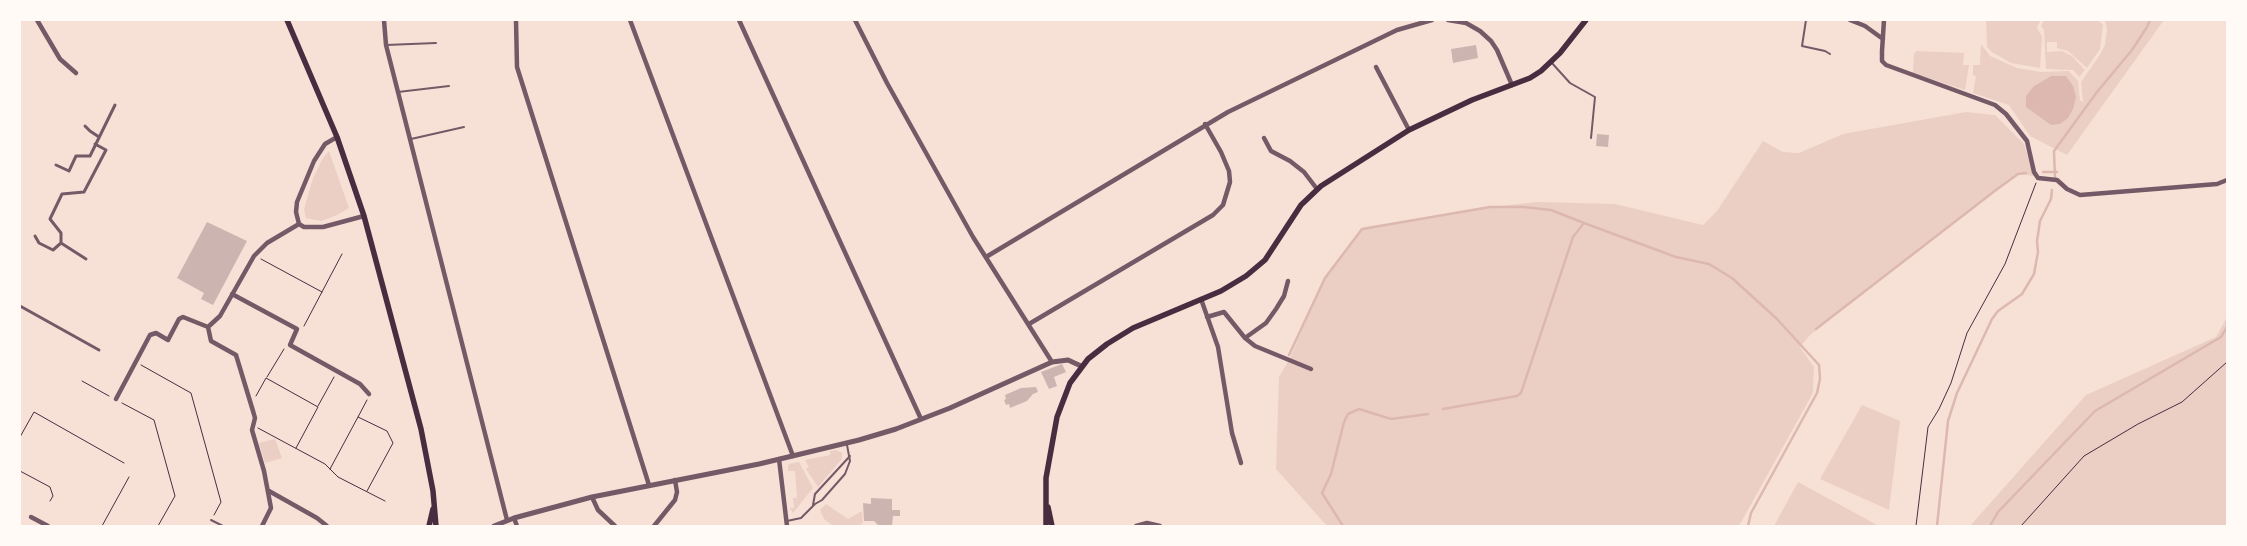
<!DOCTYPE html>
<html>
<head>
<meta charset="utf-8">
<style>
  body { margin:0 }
  #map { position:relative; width:2247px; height:546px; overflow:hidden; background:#f7e1d7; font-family:"Titillium Web",sans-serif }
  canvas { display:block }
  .frame { position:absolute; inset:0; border:21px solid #fffaf5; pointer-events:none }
</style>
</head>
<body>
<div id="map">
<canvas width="2247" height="546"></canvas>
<div class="frame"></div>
</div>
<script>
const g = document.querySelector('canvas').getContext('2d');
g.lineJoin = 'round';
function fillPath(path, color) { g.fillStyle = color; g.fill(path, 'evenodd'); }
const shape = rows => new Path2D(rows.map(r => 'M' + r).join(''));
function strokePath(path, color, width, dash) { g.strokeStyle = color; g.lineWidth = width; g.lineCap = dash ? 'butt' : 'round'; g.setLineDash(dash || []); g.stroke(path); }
const green = shape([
  [1986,20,2041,20,2037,27,2042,37,2040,68,2011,63,1992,52,1987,47],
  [2044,20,2098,20,2103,25,2100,49,2087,68,2068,51,2057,48,2057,42,2047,42,2047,52,2062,51,2072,56,2085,70,2079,77,2073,70,2046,69,2044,30,2041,26],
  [2105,20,2164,20,2067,155,2030,136,2009,105,1973,93,1976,76,1973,75,1973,65,1980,65,1981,44,1990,56,2017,68,2041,72,2069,71,2078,81,2080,100,2083,102,2081,82,2099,56,2105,45,2107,29],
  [2051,76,2076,97,2034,86],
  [1917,51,1964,53,1963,65,1969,65,1965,90,1913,73,1914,53],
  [1966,112,1995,115,2024,144,2034,176,2019,174,1996,190,1810,335,1800,347,1814,367,1813,393,1739,526,1327,526,1276,469,1279,377,1289,360,1324,280,1338,259,1362,229,1490,207,1538,202,1615,204,1703,225,1717,211,1763,141,1783,152,1799,153,1843,134],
  [329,151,349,208,337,215,321,221,306,218,304,209,313,178,323,158],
  [2227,317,2227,526,1970,526,2086,395,2216,337],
  [1862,405,1900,421,1889,510,1820,479],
  [275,439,282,458,265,463,259,443],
  [836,450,842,453,842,459,818,487,806,469,809,467,805,460,830,455,830,451],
  [799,462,813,488,793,513,790,508,794,508,793,498,797,498,795,471,788,471,788,466,789,464],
  [1798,482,1879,526,1774,526],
  [826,504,848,519,862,511,863,523,858,526,833,526,824,519,820,510]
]);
const water = shape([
  [2051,76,2066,76,2073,86,2076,97,2073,109,2068,118,2060,124,2051,125,2026,107,2026,96,2034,86]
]);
const stream = shape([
  [2043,172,2057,172],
  [2055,178,2054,151,2097,92,2132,50,2147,27,2150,20],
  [1816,329,1996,190,2018,174,2026,173],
  [1289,355,1325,278,1362,229,1490,207,1524,207,1551,210,1584,223],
  [1443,409,1517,396,1521,393,1573,237,1584,223,1676,257,1709,264,1732,278,1777,319,1819,365,1820,379,1817,393,1751,513,1748,526],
  [1343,526,1322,493,1331,474,1344,422,1348,414,1359,409,1391,419,1428,414],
  [1937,526,1948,421,1957,393,1992,319,1998,311,2022,294,2034,274,2038,252,2037,241,2040,221,2051,199,2052,190],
  [1990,526,1998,512,2095,411,2221,337,2227,327]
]);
const building = shape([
  [1476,45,1478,58,1453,63,1451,49],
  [1597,134,1609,135,1608,147,1596,146],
  [207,222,247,241,213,305,201,299,204,293,177,278],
  [1062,364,1066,372,1054,377,1057,386,1049,389,1041,372],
  [1036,387,1038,392,1033,394,1027,401,1010,408,1009,404,1006,405,1004,400,1006,399,1005,395,1021,388],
  [871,498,892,499,892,510,900,510,900,516,893,516,892,526,879,526,874,521,864,521,863,503,871,504]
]);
const path = shape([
  [261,259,322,292],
  [304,326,342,254],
  [141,365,191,393,221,502,214,515],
  [267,377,284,349],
  [82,381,109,396],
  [256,396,266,378,318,407,296,448],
  [122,403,154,420,175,496,158,526],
  [318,406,334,377],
  [258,428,325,464,338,477,385,501],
  [20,437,34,412,124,463],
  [330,469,358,417],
  [20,471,50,487,53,496,50,501],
  [367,491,393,443,387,431,358,417,367,400],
  [102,526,129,477],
  [1916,526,1928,427,1939,409,1951,383,1967,333,2005,264,2036,183],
  [2021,526,2084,456,2138,424,2182,402,2227,362]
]);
const service = shape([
  [1806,20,1802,46,1825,51,1830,54],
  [386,45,436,43],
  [1551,62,1570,83,1595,97,1591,138],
  [398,92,449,86],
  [411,139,464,127],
  [813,505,815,494,850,456],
  [211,520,223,526],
  [787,521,801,518,815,504,822,500,845,474,850,461,847,445]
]);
const pedestrian = shape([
  [85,126,90,131,99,137],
  [56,165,69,171,76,156,90,156,115,105],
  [35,236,39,243,53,250,61,243,86,259],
  [61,243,61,233,50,219,62,194,84,192,106,150,95,144],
  [20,306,99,350]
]);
const minor = shape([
  [37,20,60,59,76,73],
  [384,20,386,45,507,520],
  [516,20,517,67,649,485],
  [630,20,793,456],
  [739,20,921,419],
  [855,20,887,83,973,237,1052,362],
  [1448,20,1466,23,1480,31,1491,41,1497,50,1512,85],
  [1850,20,1865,26,1883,39],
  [1884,20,1882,51,1882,61,1886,65,1995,105,2006,114,2027,141,2034,172,2038,178,2057,180,2067,189,2080,195,2217,184,2227,180],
  [1376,67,1409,130],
  [337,137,325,144,314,161,297,202,296,212,299,224,304,227,323,227,364,216],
  [1264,138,1271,151,1290,161,1304,172,1317,189],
  [986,257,1228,112,1397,30,1432,20],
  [232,294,297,329,290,345,360,384,369,394],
  [1201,299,1218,347,1232,433,1241,463],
  [1207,317,1224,312,1245,338,1255,346,1311,369],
  [1029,324,1213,215,1223,205,1230,182,1229,171,1221,152,1205,124],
  [208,327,211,341,236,355,253,411,255,418,252,430,264,471,271,508,262,526],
  [208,327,220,316,254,256,267,243,299,224],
  [1245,338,1266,323,1276,309,1284,296,1288,281],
  [116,399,150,335,156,333,168,340,179,319,183,317,208,327],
  [779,459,787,526],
  [269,491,317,518,327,526],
  [592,497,598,510,615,526],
  [31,517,48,526],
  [514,518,517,526],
  [654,526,675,500,677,492,675,480],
  [1136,526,1147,523,1160,526]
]);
const tertiary = shape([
  [494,526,514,518,592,497,759,464,859,440,896,429,950,408,1052,362,1068,360,1081,366]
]);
const secondary = shape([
  [287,20,337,137,364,216,421,429,433,491,436,526],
  [1048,507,1052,526],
  [429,526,433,509],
  [1046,526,1046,478,1057,417,1070,383,1088,359,1107,344,1133,328,1221,291,1246,276,1265,260,1301,205,1321,186,1409,130,1472,100,1530,78,1541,71,1560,53,1586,20]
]);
fillPath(green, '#ebcfc5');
fillPath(water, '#dcb8b0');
strokePath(stream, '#dcb8b0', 2.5);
fillPath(building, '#ccb4b1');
strokePath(path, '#4a2c40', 1);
strokePath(service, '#755966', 2);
strokePath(pedestrian, '#755966', 3);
strokePath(minor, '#755966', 4.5);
strokePath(tertiary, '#755966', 5);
strokePath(secondary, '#4a2c40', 5.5);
</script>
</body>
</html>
